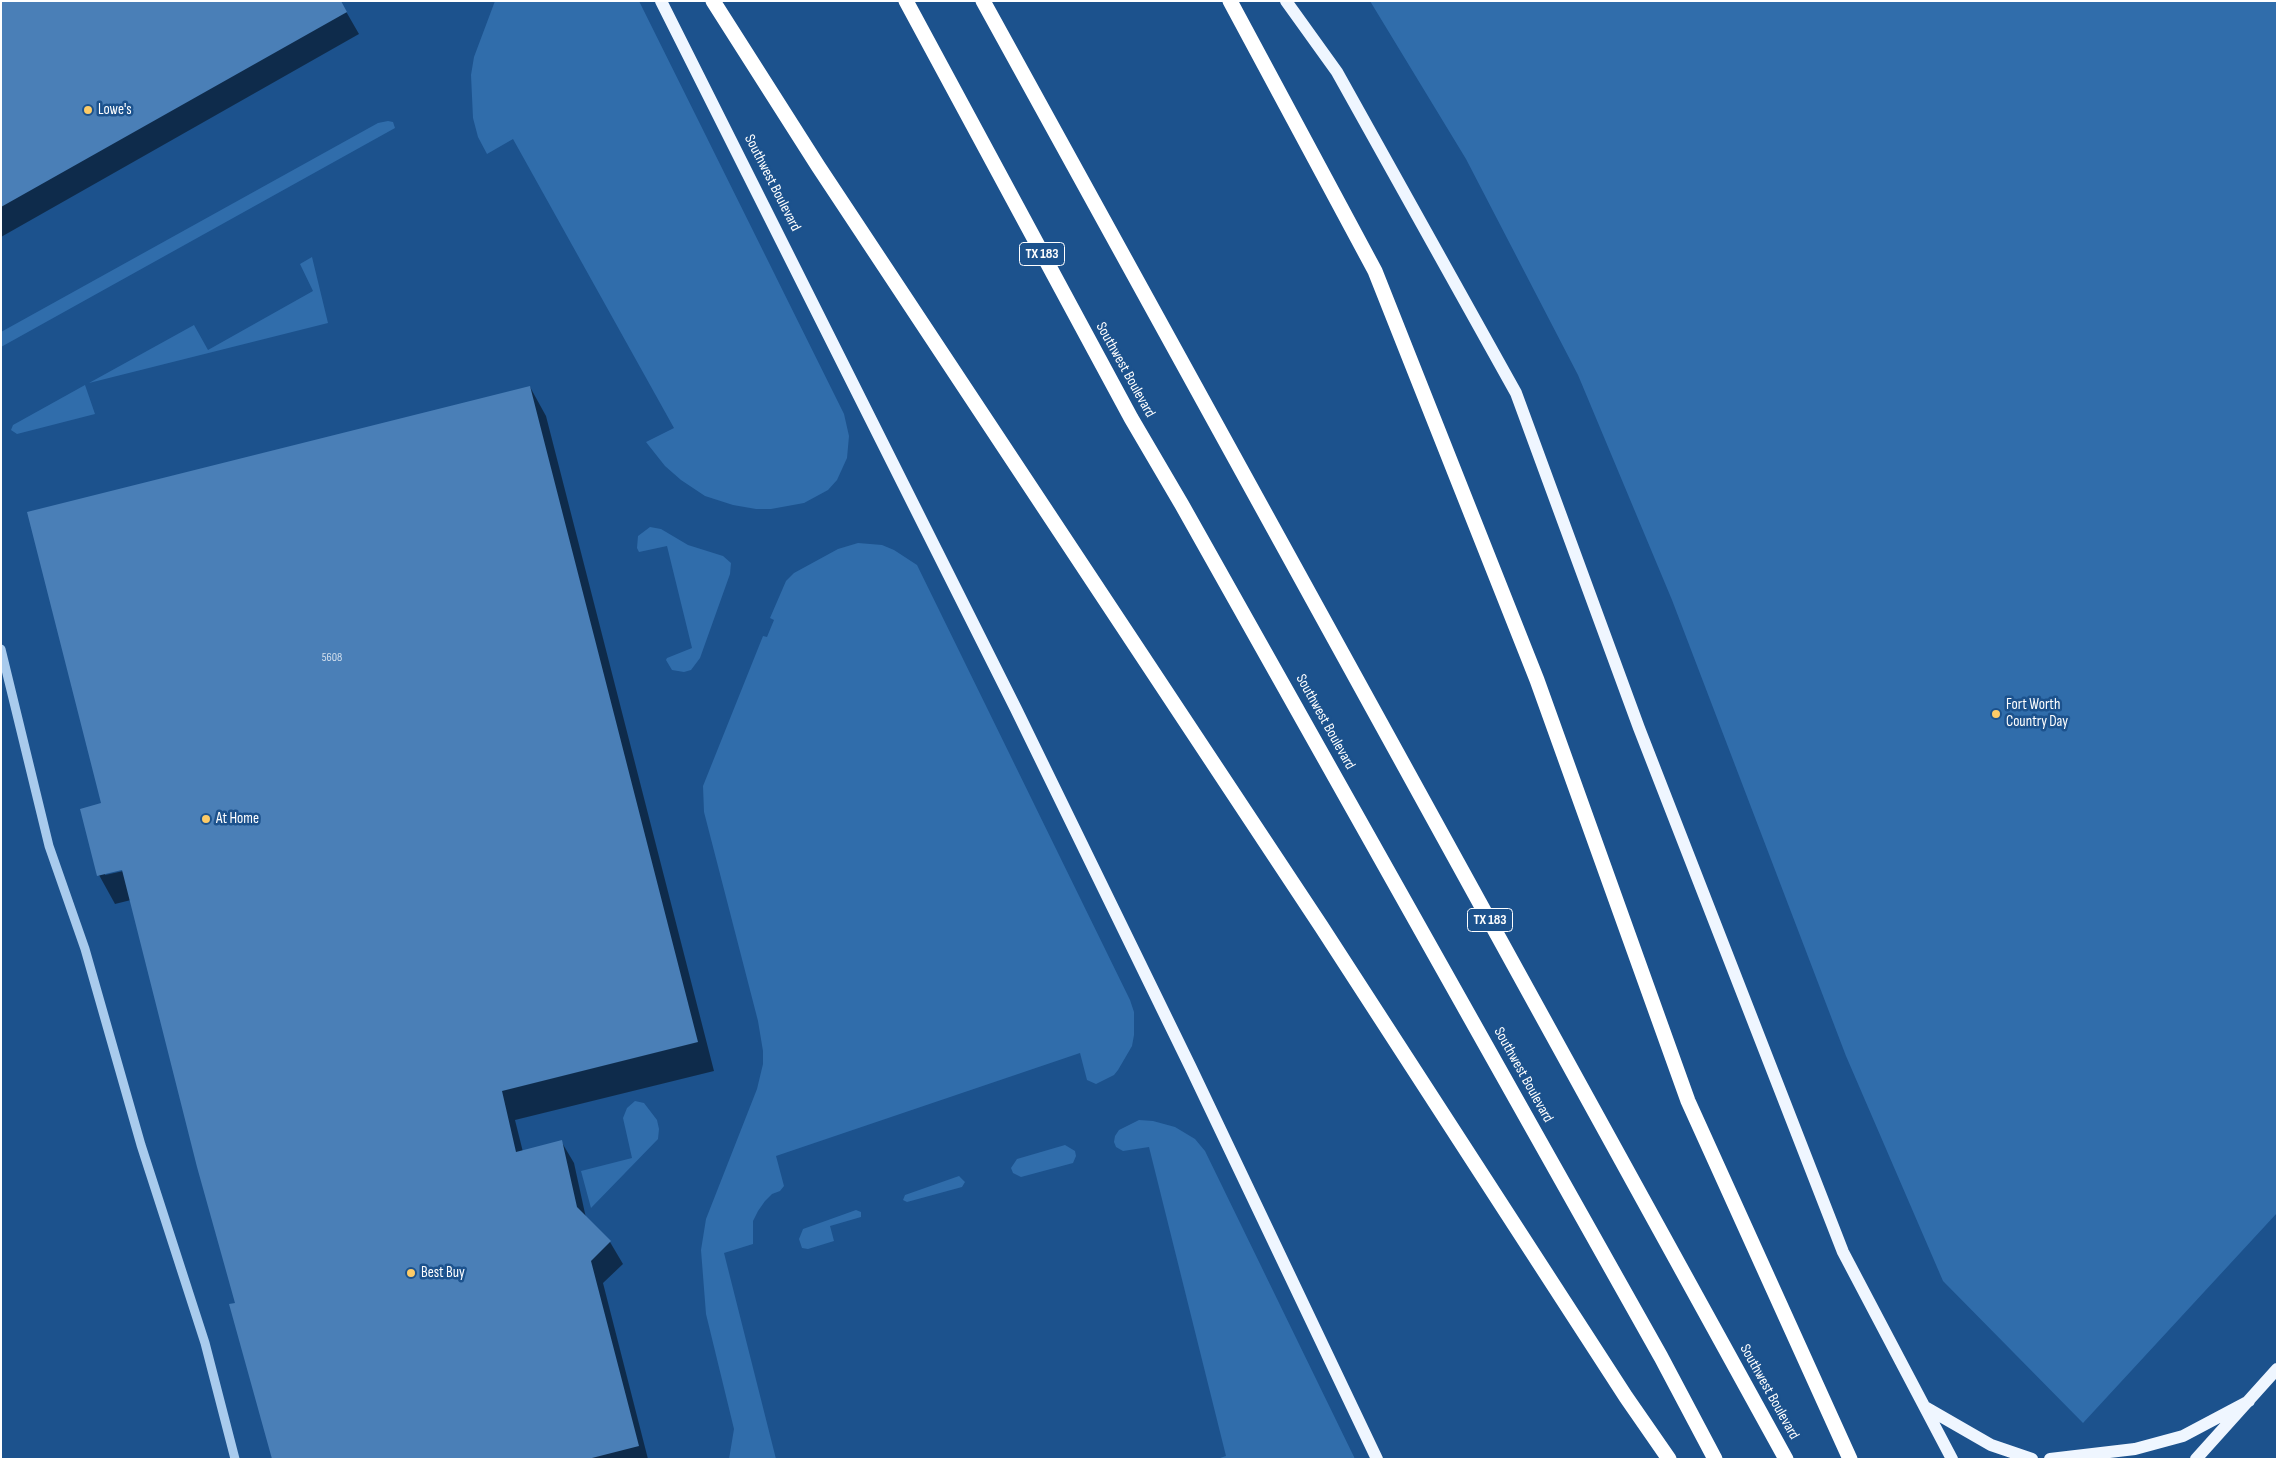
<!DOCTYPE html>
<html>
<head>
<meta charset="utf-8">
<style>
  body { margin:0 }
  #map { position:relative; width:2278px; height:1460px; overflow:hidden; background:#1c528d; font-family:"Sofia Sans Condensed",sans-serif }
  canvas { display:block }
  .frame { position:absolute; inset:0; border:2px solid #fff; pointer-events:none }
</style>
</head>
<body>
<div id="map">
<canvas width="2278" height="1460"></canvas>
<div class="frame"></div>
</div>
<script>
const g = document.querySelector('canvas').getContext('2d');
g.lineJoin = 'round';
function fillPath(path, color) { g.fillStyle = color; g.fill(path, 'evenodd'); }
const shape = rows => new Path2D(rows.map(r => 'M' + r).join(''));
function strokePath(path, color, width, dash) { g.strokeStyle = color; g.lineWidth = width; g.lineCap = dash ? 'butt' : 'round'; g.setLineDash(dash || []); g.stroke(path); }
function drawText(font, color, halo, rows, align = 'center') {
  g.font = font + ' "Sofia Sans Condensed",sans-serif'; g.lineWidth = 5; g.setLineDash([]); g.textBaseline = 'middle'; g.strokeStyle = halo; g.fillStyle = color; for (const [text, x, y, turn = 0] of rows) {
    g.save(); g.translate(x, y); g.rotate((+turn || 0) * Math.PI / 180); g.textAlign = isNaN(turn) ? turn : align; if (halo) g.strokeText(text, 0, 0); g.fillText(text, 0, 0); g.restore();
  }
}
const green = shape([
  [495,1,639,1,844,414,849,436,847,458,837,480,828,490,804,503,771,509,756,509,733,505,705,496,681,480,665,466,646,442,674,428,513,139,487,154,478,137,473,118,471,75,474,57],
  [1370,1,2277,1,2277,1213,2083,1423,1943,1281,1846,1056,1672,600,1578,375,1466,159],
  [388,121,393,122,395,128,1,347,1,332,378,123],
  [312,257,328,323,89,383,194,325,208,350,313,291,300,264],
  [85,385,95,414,17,434,11,430,13,425],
  [650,527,661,529,688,545,723,556,731,563,730,574,700,658,691,670,684,672,672,670,666,660,667,658,692,648,667,546,639,552,637,548,638,536],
  [858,543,882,545,894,550,917,565,1130,1000,1134,1012,1134,1035,1132,1046,1118,1070,1114,1075,1096,1084,1087,1080,1080,1053,776,1156,784,1186,780,1191,772,1194,765,1201,758,1211,753,1221,753,1244,724,1253,776,1459,729,1459,734,1429,706,1314,701,1250,706,1219,757,1089,763,1064,763,1051,758,1021,704,812,703,786,763,636,767,637,774,620,770,618,786,581,794,573,838,549],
  [635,1101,644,1103,657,1120,659,1129,658,1139,591,1208,581,1171,632,1158,623,1118,627,1108],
  [1139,1120,1153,1121,1175,1127,1195,1139,1205,1151,1355,1459,1217,1459,1226,1456,1149,1147,1123,1151,1116,1147,1114,1142,1115,1136,1119,1130],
  [1065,1145,1075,1151,1076,1156,1073,1163,1021,1177,1013,1173,1011,1168,1017,1159],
  [959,1176,965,1182,962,1187,907,1202,903,1200,905,1195],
  [856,1210,861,1212,861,1217,830,1226,834,1241,808,1249,802,1248,799,1239,803,1229]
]);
const shadow = shape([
  [1,1,340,1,359,34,1,237],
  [530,387,546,416,714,1071,515,1120,523,1152,561,1141,574,1163,586,1218,610,1242,623,1264,603,1283,648,1459,273,1459,237,1304,131,900,115,904,99,875,103,804],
  [128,867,128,870,105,875,105,873]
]);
const building = shape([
  [1,1,341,1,347,12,1,207],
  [530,386,698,1042,502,1091,516,1152,562,1140,577,1207,611,1241,591,1261,639,1446,588,1459,272,1459,229,1304,235,1303,197,1167,122,870,97,876,80,809,101,803,27,512]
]);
const minor = shape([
  [1,649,49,846,85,949,141,1145,205,1343,235,1459]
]);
const major = shape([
  [661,1,1016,709,1190,1066,1377,1459],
  [1286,1,1337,72,1516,393,1639,728,1843,1252,1952,1459],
  [1925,1407,1991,1445,2032,1459],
  [2050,1459,2135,1449,2183,1436,2249,1401],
  [2196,1459,2277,1369]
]);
const highway = shape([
  [713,1,818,166,1321,926,1626,1397,1669,1459],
  [906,1,1131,418,1182,505,1661,1357,1715,1459],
  [983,1,1786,1459],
  [1230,1,1375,271,1537,680,1688,1101,1850,1459]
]);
const markers = [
  [88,110,5,"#fdcb67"],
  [1996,714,5,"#fdcb67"],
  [206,819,5,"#fdcb67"],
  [411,1273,5,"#fdcb67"]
];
const numberNames = [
  ["5608",332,658]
];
const shields = [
  [1042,254,45],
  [1490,920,45]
];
const shieldNames = [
  ["TX 183",1042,254],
  ["TX 183",1490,920]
];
const poiNames = [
  ["Lowe's",98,110],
  ["Fort Worth",2006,705],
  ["Country Day",2006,722],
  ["At Home",216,819],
  ["Best Buy",421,1273]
];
const streetNames = [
  ["Southwest Boulevard",772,183,63],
  ["Southwest Boulevard",1125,370,61],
  ["Southwest Boulevard",1325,722,61],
  ["Southwest Boulevard",1523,1075,61],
  ["Southwest Boulevard",1769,1392,61]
];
fillPath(green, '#306dab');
fillPath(shadow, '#0007');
fillPath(building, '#4a7fb7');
strokePath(minor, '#a9cbed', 9);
strokePath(major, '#eff6ff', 12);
strokePath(highway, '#fff', 15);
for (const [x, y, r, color] of markers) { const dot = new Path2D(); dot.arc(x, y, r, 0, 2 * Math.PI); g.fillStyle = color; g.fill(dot); strokePath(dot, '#1c528d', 2); }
drawText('12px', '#d2dfed', null, numberNames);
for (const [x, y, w] of shields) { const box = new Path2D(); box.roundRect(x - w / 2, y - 11.5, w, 23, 4); g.fillStyle = '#1c528d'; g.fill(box); strokePath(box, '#fff', 1); }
drawText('bold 14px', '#fff', null, shieldNames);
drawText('15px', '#fff', '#1c528d', poiNames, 'left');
drawText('15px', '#fff', '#1c528d', streetNames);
</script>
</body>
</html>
